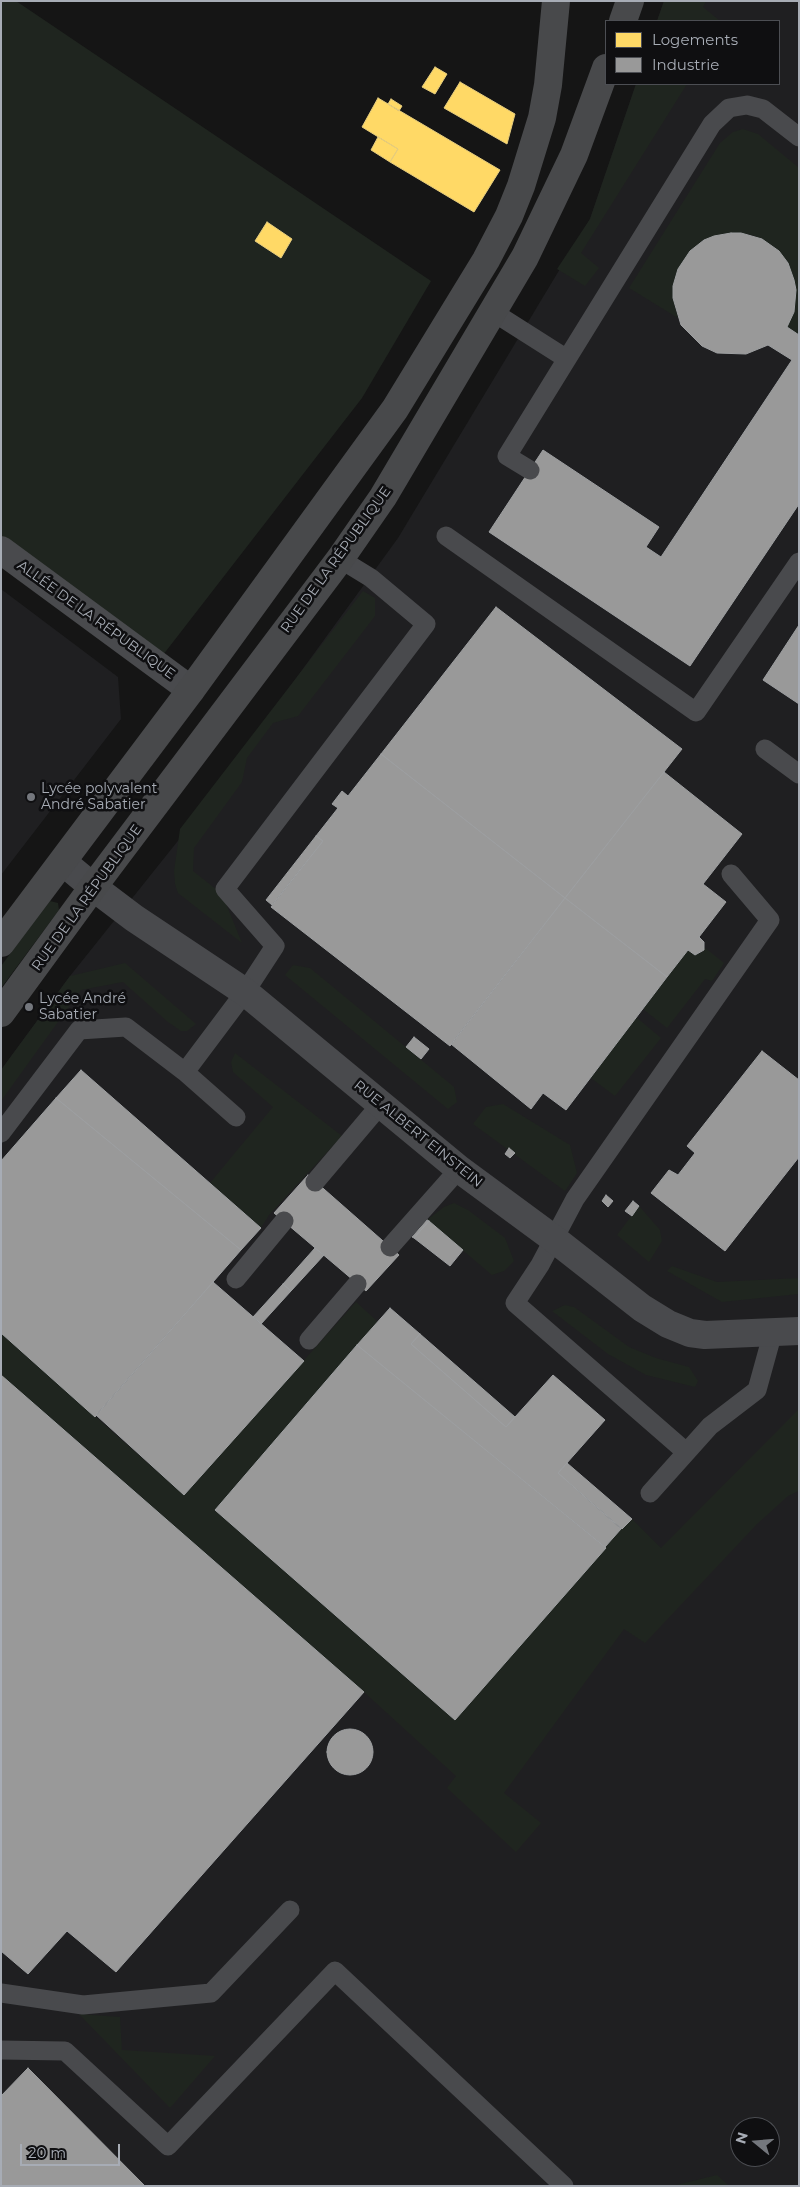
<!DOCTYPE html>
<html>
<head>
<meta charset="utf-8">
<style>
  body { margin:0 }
  #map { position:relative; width:800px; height:2187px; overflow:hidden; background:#151515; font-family:Montserrat,sans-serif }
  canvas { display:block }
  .frame { position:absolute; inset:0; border:2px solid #a7acb5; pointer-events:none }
  .legend { position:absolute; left:605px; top:20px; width:175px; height:65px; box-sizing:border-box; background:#0f0f11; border:1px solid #4c4e53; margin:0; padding:6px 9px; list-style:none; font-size:15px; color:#a7acb5 }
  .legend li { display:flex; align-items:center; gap:10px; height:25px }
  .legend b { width:25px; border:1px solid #4c4e53 }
  .north { position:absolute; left:730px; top:2117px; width:50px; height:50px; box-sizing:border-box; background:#0f0f11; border:1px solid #4c4e53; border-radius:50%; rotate:287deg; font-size:14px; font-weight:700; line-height:20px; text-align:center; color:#a7acb5 }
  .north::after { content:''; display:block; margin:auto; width:18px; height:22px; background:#74777d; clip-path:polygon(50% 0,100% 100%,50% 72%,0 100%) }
  .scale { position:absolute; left:20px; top:2144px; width:100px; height:22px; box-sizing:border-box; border:2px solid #a7acb5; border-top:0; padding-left:6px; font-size:15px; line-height:18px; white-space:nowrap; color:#a7acb5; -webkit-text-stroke:4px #0f0f11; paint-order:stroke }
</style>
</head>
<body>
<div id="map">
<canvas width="800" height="2187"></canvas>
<div class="frame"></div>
<ul class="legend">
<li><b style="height:14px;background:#ffd966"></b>Logements</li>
<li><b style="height:14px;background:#999"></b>Industrie</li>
</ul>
<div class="north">N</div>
<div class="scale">20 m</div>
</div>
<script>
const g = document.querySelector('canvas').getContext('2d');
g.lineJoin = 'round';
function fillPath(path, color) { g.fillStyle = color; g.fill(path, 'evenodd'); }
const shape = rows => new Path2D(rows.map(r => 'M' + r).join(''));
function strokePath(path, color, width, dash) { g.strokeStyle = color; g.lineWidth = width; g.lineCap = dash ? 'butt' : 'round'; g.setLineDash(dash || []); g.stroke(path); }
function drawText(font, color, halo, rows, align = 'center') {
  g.font = font + ' Montserrat,sans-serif'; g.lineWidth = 5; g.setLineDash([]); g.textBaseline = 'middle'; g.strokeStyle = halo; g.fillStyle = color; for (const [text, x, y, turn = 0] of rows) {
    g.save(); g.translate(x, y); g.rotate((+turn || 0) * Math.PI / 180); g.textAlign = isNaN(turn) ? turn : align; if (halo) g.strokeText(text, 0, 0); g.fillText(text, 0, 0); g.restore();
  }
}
const built = shape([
  [664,1,799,1,799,2186,1,2186,1,1070,70,976,177,842,398,538,590,219,636,84,779,84,779,21,657,21],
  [740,2127,770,2127,770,2157,740,2157],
  [1,589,118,677,121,719,1,875]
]);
const green = shape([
  [1,1,16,1,431,281,362,398,163,655,1,540],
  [664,1,706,1,703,7,720,21,657,21],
  [636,84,687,84,581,253,599,268,585,286,557,269,590,219],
  [743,129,758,134,799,168,799,335,787,327,796,290,788,263,779,251,762,239,752,235,731,233,714,236,704,240,690,251,678,269,673,286,673,298,678,318,629,288,720,143,733,132],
  [363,591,375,598,375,616,298,716,273,723,247,758,242,782,194,848,193,871,222,894,242,943,178,893,175,884,174,871,180,829],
  [50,901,58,903,59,910,1,988,1,966],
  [704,947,724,963,712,981,705,979,667,1028,643,1009,688,950,693,954,698,954,704,951],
  [125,963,196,1024,187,1031,181,1031,168,1022,123,982,81,990,1,1101,1,1070,70,976],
  [293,965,310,968,454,1087,457,1102,448,1109,285,975],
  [636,1017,661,1038,615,1096,591,1078],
  [235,1053,342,1136,269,1215,261,1228,210,1183,273,1107,233,1072,231,1062],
  [503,1104,570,1145,577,1173,565,1191,473,1124,486,1107],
  [454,1203,468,1210,505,1238,514,1261,504,1271,492,1275,427,1220,444,1207],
  [639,1206,660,1230,662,1241,649,1262,617,1235],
  [672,1266,717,1282,799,1278,799,1294,722,1302,667,1271],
  [356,1302,378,1322,215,1510,455,1720,621,1529,632,1519,661,1548,799,1409,799,1491,788,1496,757,1524,645,1643,624,1629,504,1793,541,1823,516,1852,447,1788,456,1776,364,1692,1,1375,1,1333,184,1495],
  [565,1305,574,1307,629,1347,656,1358,689,1367,698,1381,695,1387,646,1375,608,1354,552,1311],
  [79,2014,120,2017,122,2050,215,2056,170,2108],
  [717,2175,729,2186,672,2186]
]);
const homes = shape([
  [435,67,447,74,435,94,422,87,435,67],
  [460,82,515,114,507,144,444,108,460,82],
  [378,98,500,170,474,212,390,162,398,149,362,127,378,98],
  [391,99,402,106,399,111,388,104,391,99],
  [378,137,398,149,390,162,371,150,378,137],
  [267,222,292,239,281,258,255,241,267,222]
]);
const industry = shape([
  [731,233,741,233,762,239,779,251,788,263,794,280,796,290,794,312,787,327,799,335,799,504,690,666,489,532,543,450,659,527,646,547,661,557,792,360,768,345,746,354,717,353,702,346,681,325,673,298,673,286,678,269,690,251,704,240,714,236,731,233],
  [496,607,682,749,565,898,381,754,496,607],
  [799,625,799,704,763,680,799,625],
  [381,754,565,898,450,1046,271,907,323,841,316,836,338,808,332,804,342,791,348,796,381,754],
  [664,772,742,834,703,884,726,902,699,937,704,942,704,950,695,955,688,950,667,977,565,898,664,772],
  [316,836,323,841,272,905,266,900,316,836],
  [565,898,667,977,566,1110,543,1093,531,1109,451,1044,565,898],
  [414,1037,429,1049,421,1059,406,1047,414,1037],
  [762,1051,799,1080,799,1157,725,1251,651,1193,669,1170,678,1175,695,1153,687,1146,762,1051],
  [81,1070,261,1228,241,1250,56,1098,81,1070],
  [56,1098,241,1250,95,1417,1,1333,1,1161,56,1098],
  [509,1148,515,1153,510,1158,505,1154,509,1148],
  [308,1175,399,1255,366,1291,274,1213,308,1175],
  [606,1195,613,1201,608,1207,602,1201,606,1195],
  [633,1201,639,1206,632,1216,625,1211,633,1201],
  [427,1220,429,1221,414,1238,412,1237,427,1220],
  [429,1221,463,1250,450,1266,414,1238,429,1221],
  [315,1248,324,1255,291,1291,283,1284,315,1248],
  [213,1282,304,1361,184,1495,96,1415,213,1282],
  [283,1284,291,1291,261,1324,253,1317,283,1284],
  [390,1308,420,1334,411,1344,506,1427,553,1375,605,1420,558,1473,621,1529,605,1547,357,1345,390,1308],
  [420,1334,515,1417,506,1427,411,1344,420,1334],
  [357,1345,606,1548,455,1720,215,1510,357,1345],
  [1,1375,364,1692,116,1972,67,1931,28,1974,1,1951,1,1375],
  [567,1463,632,1519,622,1529,558,1473,567,1463],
  '327 1752a23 23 0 1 1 46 0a23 23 0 1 1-46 0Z',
  [28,2068,145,2186,1,2186,1,2096,28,2068]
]);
const lane = shape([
  [493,312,567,359],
  [530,470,507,456,712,124,729,108,747,105,763,109,799,137],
  [446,536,696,712,799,562],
  [765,749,799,774],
  [236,1117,185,1072,245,992,275,946,225,889,426,624,371,578,340,559],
  [1,1133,79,1030,126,1027,185,1072],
  [315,1182,381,1104],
  [390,1247,459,1169],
  [236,1279,284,1221],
  [309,1340,357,1284],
  [686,1452,515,1303,540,1265,575,1199,770,920,731,874],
  [650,1493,710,1426,757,1390,773,1332],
  [1,1993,83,2005,211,1993,290,1910],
  [1,2050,65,2051,168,2146,335,1971,564,2186]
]);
const street = shape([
  [1,550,191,690],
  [63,862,93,887,134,918,245,992,459,1169,554,1239,642,1308,668,1324,690,1333,705,1335,799,1331]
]);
const secondary = shape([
  [623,21,630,1],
  [1,943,191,690,395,409,486,260,509,216,521,186,542,118,548,85,556,1],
  [1,1013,93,887,340,559,383,497,525,257,574,155,606,68]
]);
const markers = [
  [31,797,5,"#74777d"],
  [29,1007,5,"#74777d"]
];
const streetNames = [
  ["RUE DE LA RÉPUBLIQUE",336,560,-54],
  ["ALLÉE DE LA RÉPUBLIQUE",96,620,36],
  ["RUE DE LA RÉPUBLIQUE",87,898,-54],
  ["RUE ALBERT EINSTEIN",418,1134,39]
];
const poiNames = [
  ["Lycée polyvalent",41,789],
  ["André Sabatier",41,805],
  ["Lycée André",39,999],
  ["Sabatier",39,1015]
];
fillPath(built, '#1f1f21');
fillPath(green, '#1f251f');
fillPath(homes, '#ffd966');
strokePath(homes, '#e5cc7e', 1);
fillPath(industry, '#999');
strokePath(industry, '#9d9fa1', 1);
strokePath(lane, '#494a4d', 19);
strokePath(street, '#494a4d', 28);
strokePath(secondary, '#48494b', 28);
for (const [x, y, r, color] of markers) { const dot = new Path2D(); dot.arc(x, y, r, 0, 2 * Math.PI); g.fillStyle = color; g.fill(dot); strokePath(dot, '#0f0f11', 2); }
drawText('14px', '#a7acb5', '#0f0f11', streetNames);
drawText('14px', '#a7acb5', '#0f0f11', poiNames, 'left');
</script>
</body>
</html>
